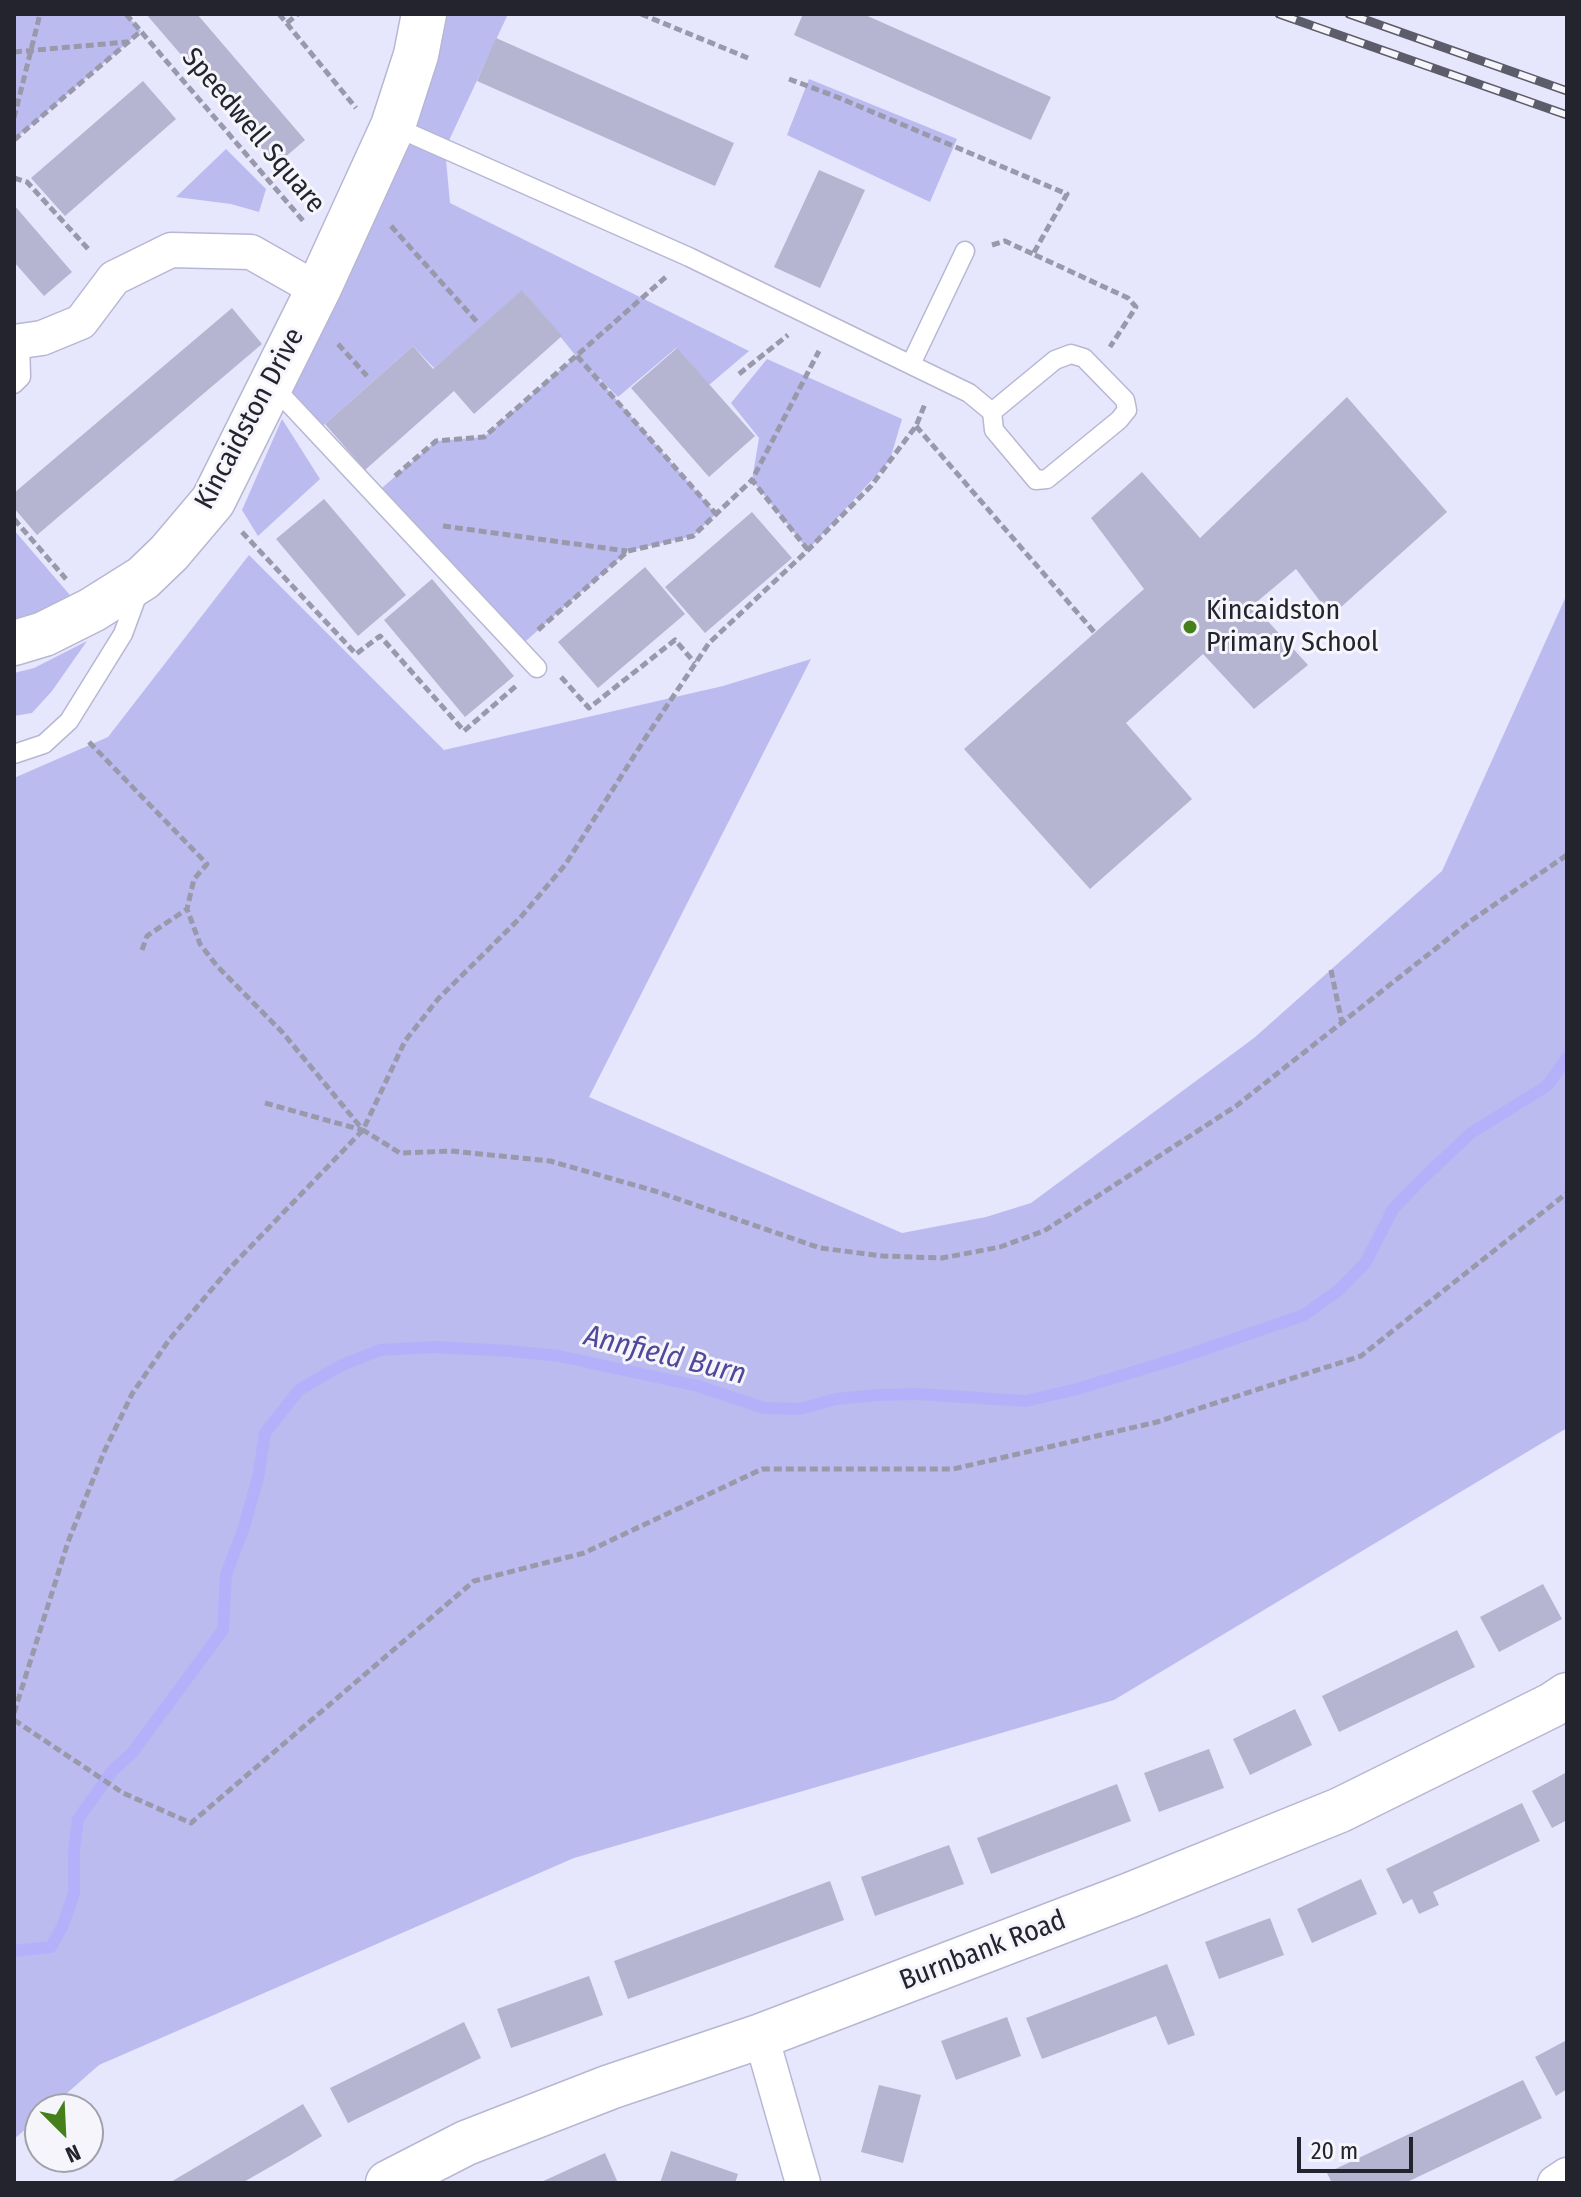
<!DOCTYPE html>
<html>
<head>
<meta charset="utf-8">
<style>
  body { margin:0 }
  #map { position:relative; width:1581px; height:2197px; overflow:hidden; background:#e6e6fd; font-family:"Fira Sans Condensed",sans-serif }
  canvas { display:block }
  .frame { position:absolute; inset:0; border:16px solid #24242f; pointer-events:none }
  .north { position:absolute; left:24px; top:2093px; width:80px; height:80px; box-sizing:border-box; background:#f5f5fb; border:2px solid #a1a1a9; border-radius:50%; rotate:156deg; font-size:22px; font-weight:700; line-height:32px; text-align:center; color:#24242f }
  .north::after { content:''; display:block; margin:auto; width:28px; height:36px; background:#45801b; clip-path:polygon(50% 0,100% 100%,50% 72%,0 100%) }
  .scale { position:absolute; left:1297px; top:2137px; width:116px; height:36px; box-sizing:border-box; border:4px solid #24242f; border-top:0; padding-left:10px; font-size:24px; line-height:28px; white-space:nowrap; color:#24242f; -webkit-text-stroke:6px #f5f5fb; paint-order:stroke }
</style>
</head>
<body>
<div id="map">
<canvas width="1581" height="2197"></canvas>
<div class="frame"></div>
<div class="north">N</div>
<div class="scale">20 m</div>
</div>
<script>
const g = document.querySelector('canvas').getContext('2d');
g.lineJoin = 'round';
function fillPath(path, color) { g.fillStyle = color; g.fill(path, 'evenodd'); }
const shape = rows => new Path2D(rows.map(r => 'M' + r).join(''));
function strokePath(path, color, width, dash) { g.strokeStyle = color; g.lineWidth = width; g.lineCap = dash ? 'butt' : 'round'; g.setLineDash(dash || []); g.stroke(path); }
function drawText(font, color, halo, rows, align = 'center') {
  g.font = font + ' "Fira Sans Condensed",sans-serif'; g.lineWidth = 6; g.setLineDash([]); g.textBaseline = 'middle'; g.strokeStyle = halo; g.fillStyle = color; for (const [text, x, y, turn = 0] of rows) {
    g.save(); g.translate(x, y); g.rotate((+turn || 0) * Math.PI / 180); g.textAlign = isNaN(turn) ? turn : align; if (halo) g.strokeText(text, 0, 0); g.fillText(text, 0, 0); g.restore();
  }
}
const green = shape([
  [14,14,126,14,141,31,14,140],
  [424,14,508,14,445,149,450,203,749,351,709,385,676,348,618,397,589,368,716,514,693,536,628,551,519,647,375,494,436,441,484,437,576,356,523,291,434,368,413,346,325,424,315,430,271,384],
  [809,79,957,139,930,202,787,135],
  [226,149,266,189,259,212,231,204,176,197],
  [767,359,902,419,890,460,808,550,752,480,759,438,731,403],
  [282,419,320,479,258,536,242,510],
  [14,530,75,601,14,629],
  [249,555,444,750,723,686,811,659,589,1097,902,1233,986,1217,1031,1203,1254,1038,1442,871,1567,594,1567,1428,1114,1700,574,1858,99,2065,49,2109,40,2109,40,2117,14,2139,14,778,108,737],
  [87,641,52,691,32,713,14,716,14,673,34,668]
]);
const stream = shape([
  [14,1951,51,1947,63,1925,74,1893,74,1850,78,1819,113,1770,132,1753,223,1630,226,1575,244,1527,258,1478,265,1433,299,1390,340,1366,380,1350,434,1347,510,1351,559,1356,698,1386,764,1408,799,1409,836,1399,878,1395,917,1394,1026,1401,1077,1389,1176,1359,1304,1315,1339,1290,1366,1262,1393,1209,1421,1180,1471,1133,1547,1086,1567,1058]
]);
const building = shape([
  [146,14,197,14,305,140,276,165],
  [803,14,863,14,1051,97,1031,140,794,35],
  [496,38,734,143,715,186,477,81],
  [143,81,176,119,65,216,31,178],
  [819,170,865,190,820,288,774,267],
  [14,205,72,272,44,296,14,262],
  [522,290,562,336,474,414,454,391,365,470,325,424,413,346,433,369],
  [232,308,262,344,37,535,14,508,14,493],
  [677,348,755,436,709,477,631,388],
  [1347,397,1447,512,1331,616,1296,569,1253,605,1308,665,1254,709,1203,654,1126,723,1192,799,1090,889,964,749,1144,589,1091,518,1142,472,1200,538],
  [324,499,406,595,358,636,276,539],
  [752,512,792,558,705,633,665,587],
  [645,567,685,614,598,688,558,642],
  [432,579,514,676,465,717,384,620],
  [1543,1584,1562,1619,1499,1652,1480,1617],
  [1457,1630,1475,1667,1339,1732,1322,1696],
  [1295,1709,1312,1745,1250,1775,1233,1739],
  [1209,1749,1224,1788,1159,1812,1144,1773],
  [1567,1772,1567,1820,1552,1828,1532,1791],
  [1117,1784,1131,1821,991,1874,977,1838],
  [1522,1803,1540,1841,1433,1892,1439,1905,1419,1914,1412,1899,1403,1904,1386,1869],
  [949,1845,964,1884,875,1916,861,1877],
  [1361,1879,1377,1914,1312,1943,1297,1909],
  [830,1881,844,1920,628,1999,614,1961],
  [1270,1918,1284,1955,1219,1979,1205,1942],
  [1167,1964,1195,2035,1168,2045,1156,2016,1042,2059,1026,2018],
  [589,1976,603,2015,511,2048,497,2009],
  [1007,2017,1021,2056,956,2080,941,2041],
  [464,2022,481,2058,348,2123,330,2088],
  [1567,2040,1567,2089,1556,2096,1535,2057],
  [1523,2080,1542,2118,1405,2183,1332,2183,1327,2173],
  [879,2085,921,2095,903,2163,861,2152],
  [303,2104,322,2136,289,2156,242,2183,169,2183],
  [671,2151,738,2174,735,2183,660,2183],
  [605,2153,618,2183,539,2183,574,2167]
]);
const path = shape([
  [126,14,305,223],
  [279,14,356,108],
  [641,14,748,58],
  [287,23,298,14],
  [14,52,127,42],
  [789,79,837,97,1067,194,1033,254,1128,298,1136,307,1110,347],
  [14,118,40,14],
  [14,140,141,31],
  [14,178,27,182,90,251],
  [391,226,478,323],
  [992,245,1005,241,1035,255],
  [338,344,367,376],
  [577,356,716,514],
  [739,374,788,335],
  [916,426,1095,633],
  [395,476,436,441,484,437,667,276],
  [14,519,66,579],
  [443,526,627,551],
  [242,532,356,654,380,636,464,731,516,686],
  [808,550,752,480,819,351],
  [538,630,628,551,693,536,752,480],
  [561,677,589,708,675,640,695,663],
  [89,742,207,864,194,879,187,909,200,944,217,966,283,1033,363,1130,400,1153,451,1151,550,1161,655,1191,820,1248,883,1256,942,1258,1000,1247,1044,1231,1236,1106,1472,920,1567,855],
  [142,950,147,936,187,909],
  [1331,970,1342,1023],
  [265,1103,362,1130],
  [14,1713,68,1542,104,1452,132,1394,169,1340,228,1270,363,1130,405,1041,438,999,520,918,565,865,646,737,709,643,808,550,871,486,916,426,925,404],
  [14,1720,123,1793,191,1823,474,1581,584,1553,762,1469,953,1469,1157,1422,1361,1356,1567,1193]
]);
const service = shape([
  [393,126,689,257,969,393,992,412,994,430,1036,480,1047,479,1119,420,1127,410,1125,400,1084,358,1071,354,1055,360,992,412],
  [911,364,965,251],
  [14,384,21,377,20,341],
  [271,384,537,668],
  [14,754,44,744,69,721,123,634,140,588]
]);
const minor = shape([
  [14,342,42,338,81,322,114,278,171,250,251,252,318,290],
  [761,2036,803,2183],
  [1555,2183,1567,2175]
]);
const tertiary = shape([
  [14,643,44,634,92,610,143,578,169,553,213,501,318,290,393,126,416,55,424,14],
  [388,2183,466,2143,610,2087,761,2036,1130,1895,1340,1810,1552,1705,1567,1695]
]);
const rail = shape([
  [1279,14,1567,115],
  [1349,14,1567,91]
]);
const markers = [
  [1190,627,8,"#45801b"]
];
const streetNames = [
  ["Speedwell Square",253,131,50],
  ["Kincaidston Drive",250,419,-62],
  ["Burnbank Road",983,1951,-21]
];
const poiNames = [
  ["Kincaidston",1206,611],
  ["Primary School",1206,643]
];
const waterNames = [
  ["Annfield Burn",665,1356,14]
];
fillPath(green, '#bcbbef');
strokePath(stream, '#b4b1fa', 12);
fillPath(building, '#b5b5d1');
strokePath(service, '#b7b7d3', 21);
strokePath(minor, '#b7b7d3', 37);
strokePath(tertiary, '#b7b7d3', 47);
strokePath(path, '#9999ab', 5, [8, 4]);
strokePath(service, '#fff', 18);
strokePath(minor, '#fff', 34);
strokePath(tertiary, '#fff', 44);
strokePath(rail, '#5c5c6a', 9);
strokePath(rail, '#f5f5fb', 6, [18]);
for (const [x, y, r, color] of markers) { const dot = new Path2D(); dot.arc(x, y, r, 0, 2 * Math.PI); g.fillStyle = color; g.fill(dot); strokePath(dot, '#f5f5fb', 3); }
drawText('28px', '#24242f', '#f5f5fb', streetNames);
drawText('28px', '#24242f', '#f5f5fb', poiNames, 'left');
drawText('italic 30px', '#51479b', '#f5f5fb', waterNames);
</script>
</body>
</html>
